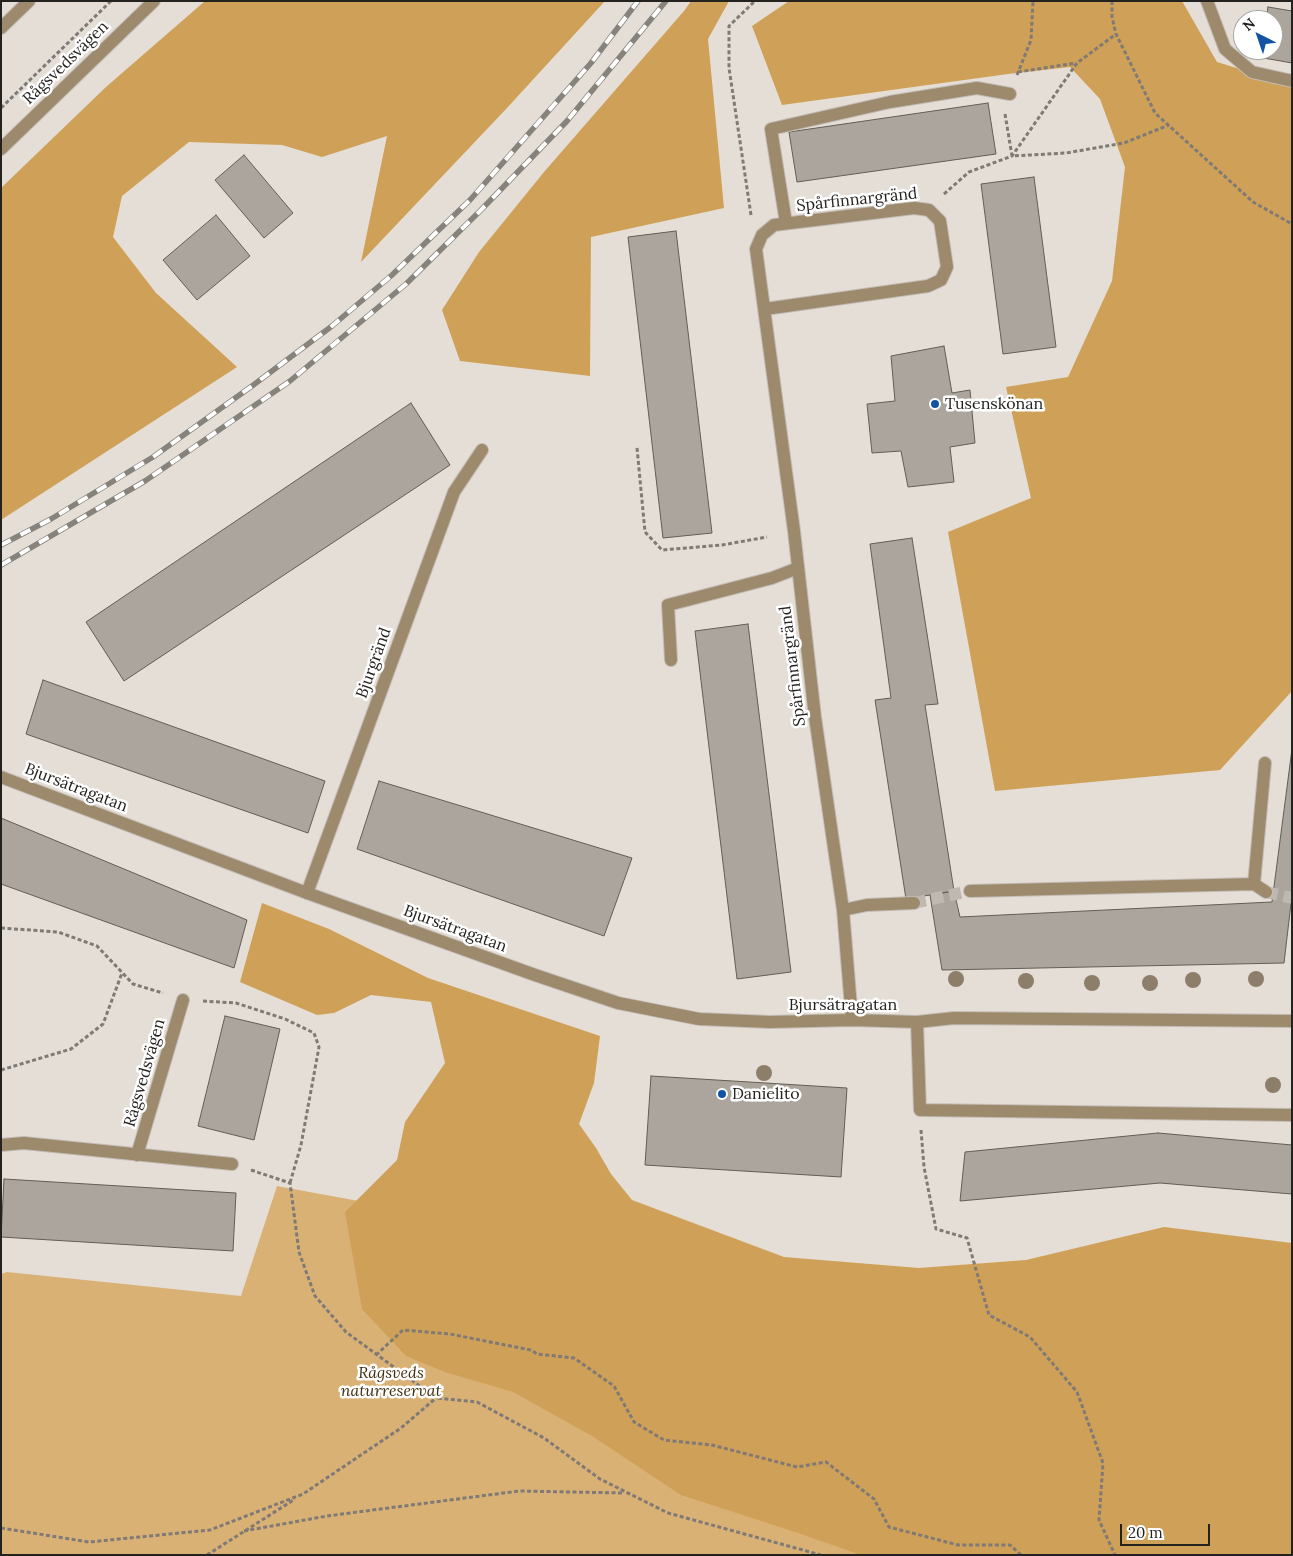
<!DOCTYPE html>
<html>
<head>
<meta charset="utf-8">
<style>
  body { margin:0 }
  #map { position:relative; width:1293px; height:1556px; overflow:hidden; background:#e5ded6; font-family:Lora,serif }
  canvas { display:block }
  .frame { position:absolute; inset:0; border:2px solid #24221f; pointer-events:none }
  .north { position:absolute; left:1233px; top:10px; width:50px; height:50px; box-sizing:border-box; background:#fff; border:1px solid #a7a7a5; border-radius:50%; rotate:319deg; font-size:14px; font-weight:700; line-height:20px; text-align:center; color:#24221f }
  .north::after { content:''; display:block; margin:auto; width:18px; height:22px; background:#1253a3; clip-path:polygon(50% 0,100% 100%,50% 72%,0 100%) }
  .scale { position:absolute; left:1120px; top:1524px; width:90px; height:22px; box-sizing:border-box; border:2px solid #24221f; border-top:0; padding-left:6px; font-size:15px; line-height:18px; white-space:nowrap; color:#24221f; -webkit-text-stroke:4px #fff; paint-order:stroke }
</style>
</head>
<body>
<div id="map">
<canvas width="1293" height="1556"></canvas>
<div class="frame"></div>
<div class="north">N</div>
<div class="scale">20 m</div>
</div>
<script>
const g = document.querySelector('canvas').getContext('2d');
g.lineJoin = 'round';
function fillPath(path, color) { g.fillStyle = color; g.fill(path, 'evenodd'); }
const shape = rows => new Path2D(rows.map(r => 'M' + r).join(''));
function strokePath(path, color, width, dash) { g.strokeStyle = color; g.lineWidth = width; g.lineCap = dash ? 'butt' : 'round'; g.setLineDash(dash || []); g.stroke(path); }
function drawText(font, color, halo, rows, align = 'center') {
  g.font = font + ' Lora,serif'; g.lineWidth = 5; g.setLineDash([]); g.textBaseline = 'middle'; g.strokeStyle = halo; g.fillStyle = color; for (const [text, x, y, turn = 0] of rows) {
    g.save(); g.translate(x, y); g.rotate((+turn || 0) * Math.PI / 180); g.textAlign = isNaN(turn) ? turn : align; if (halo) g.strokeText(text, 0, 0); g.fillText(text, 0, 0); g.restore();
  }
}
const green = shape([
  [277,1186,696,1263,1292,1555,1,1555,1,1274,7,1272,241,1296]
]);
const forest = shape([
  [205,1,605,1,507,108,361,262,387,136,322,157,282,145,189,142,122,196,113,237,156,293,237,367,1,520,1,188,106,87],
  [691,1,729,1,708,39,724,208,591,237,590,376,460,361,442,310,479,252,544,172,684,11],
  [789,1,1182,1,1217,62,1292,85,1292,691,1220,770,995,791,948,532,1031,498,1006,387,1068,377,1112,281,1125,167,1100,99,1070,67,1008,74,782,105,752,26],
  [262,903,329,929,428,978,600,1036,594,1083,579,1124,596,1148,611,1174,632,1200,784,1257,919,1268,1026,1260,1164,1227,1292,1243,1292,1555,861,1555,798,1533,681,1495,592,1436,513,1392,445,1372,406,1356,362,1309,345,1212,397,1160,405,1122,445,1063,431,1002,371,995,334,1013,317,1015,240,982]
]);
const building = shape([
  [1268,7,1292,11,1292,63,1258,57,1260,50,1273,50,1273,20,1266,20,1268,7],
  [988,103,996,154,797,182,789,132,988,103],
  [244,155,293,213,264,238,215,180,244,155],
  [1034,177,1056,347,1003,354,981,184,1034,177],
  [216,215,250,256,197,300,163,260,216,215],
  [676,231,712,533,663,538,628,237,676,231],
  [944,346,952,393,970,390,975,443,950,447,954,482,908,487,901,451,872,453,867,404,895,401,891,356,944,346],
  [411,403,450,465,124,681,86,622,411,403],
  [912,538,938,704,925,705,954,891,906,899,875,700,891,698,870,544,912,538],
  [748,624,791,972,737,979,695,631,748,624],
  [43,680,325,781,308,833,26,734,43,680],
  [1292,749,1292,895,1284,963,942,970,930,895,954,891,960,917,1272,902,1292,749],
  [379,781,632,858,604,936,357,849,379,781],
  [1,818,247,920,234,968,1,884,1,818],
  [225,1016,280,1029,254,1140,198,1126,225,1016],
  [651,1076,847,1088,841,1177,645,1165,651,1076],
  [1158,1133,1292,1145,1292,1194,1160,1183,960,1201,965,1152,1158,1133],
  [4,1179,236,1193,233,1251,1,1237,4,1179]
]);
const minorTunnel = shape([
  [1266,892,1292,898],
  [914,903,970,891]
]);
const path = shape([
  [1112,1,1112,17,1116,34,1155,113,1253,202,1292,224],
  [1018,72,1076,63],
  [1017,75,1031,40,1033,1],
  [1,108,111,1],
  [1005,114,1012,156,1066,153,1124,143,1169,125],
  [944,194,969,172,1012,156,1077,63,1116,34],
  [751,215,729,68,729,26,755,1],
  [637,448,645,532,662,550,722,545,767,537],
  [1,928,58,932,97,946,133,984,163,993],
  [203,1001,236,1003,285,1019,314,1033,319,1047,301,1145,290,1183],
  [1,1070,71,1049,103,1024,122,973],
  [921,1130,924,1167,936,1229,967,1238,989,1315,1030,1337,1077,1392,1103,1463,1099,1520,1115,1555],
  [251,1170,290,1183,299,1252,315,1296,346,1332,436,1398,477,1402,544,1438,600,1479,668,1513,821,1555],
  [376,1355,403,1330,450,1334,531,1350,537,1354,574,1358,614,1386,634,1422,664,1440,712,1445,797,1467,826,1462,874,1499,889,1527,958,1545,1010,1545,1021,1555],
  [1,1528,89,1542,210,1530,303,1494,401,1428,436,1398],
  [244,1531,327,1516,519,1491,624,1493],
  [207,1555,295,1499]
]);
const service = shape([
  [1207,1,1225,49,1252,72,1292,81],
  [1,28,29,1],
  [786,223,771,129,890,102,977,88,1010,94],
  [671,660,668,605,772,578,798,568],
  [307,893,454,492,482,450]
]);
const minor = shape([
  [765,309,928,286,941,280,947,267,940,221,929,210,914,208,774,225,762,235,756,249,794,531,815,717,843,910,852,1020],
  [1,777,307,893,535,975,618,1003,699,1019,770,1022,852,1020,917,1022,954,1018,1292,1021],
  [1254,884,1266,892],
  [970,891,1254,884,1265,763],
  [843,910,867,905,914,903],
  [917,1022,920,1110,1292,1115],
  [1,1145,24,1143,232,1164],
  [137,1155,183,1000]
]);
const tertiary = shape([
  [1,149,154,1]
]);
const rail = shape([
  [1,545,51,519,153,457,252,386,332,326,392,275,470,200,591,63,638,1],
  [1,565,145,481,290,381,406,284,481,210,567,121,666,1]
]);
const trees = [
  [956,979],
  [1256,979],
  [1193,980],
  [1026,981],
  [1092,983],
  [1150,983],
  [764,1073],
  [1273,1085]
];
const markers = [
  [935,404,5,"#1253a3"],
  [722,1094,5,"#1253a3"]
];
const streetNames = [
  ["Rågsvedsvägen",66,63,-44],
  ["Spårfinnargränd",857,200,-6],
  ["Bjurgränd",374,663,-70],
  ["Spårfinnargränd",793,666,-97],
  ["Bjursätragatan",76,788,21],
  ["Bjursätragatan",455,929,20],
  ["Bjursätragatan",843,1005],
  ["Rågsvedsvägen",145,1073,-74]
];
const poiNames = [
  ["Tusenskönan",945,404],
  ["Danielito",732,1094]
];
const parkNames = [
  ["Rågsveds",391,1373],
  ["naturreservat",391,1391]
];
fillPath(green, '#dab175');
fillPath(forest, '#cfa057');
fillPath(building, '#aba59d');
strokePath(building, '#625d55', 1);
strokePath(minorTunnel, '#beb8b1', 12, [12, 6]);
strokePath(service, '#c2bcb5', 14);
strokePath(minor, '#c2bcb5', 14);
strokePath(tertiary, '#c2bcb5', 14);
strokePath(path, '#7f7a75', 3, [4, 2.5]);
strokePath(service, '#9d896c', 12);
strokePath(minor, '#9d896c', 12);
strokePath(tertiary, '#9d896c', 12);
strokePath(rail, '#86827c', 5.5);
strokePath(rail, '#fff', 4, [11]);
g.fillStyle = '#8c7e69';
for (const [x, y] of trees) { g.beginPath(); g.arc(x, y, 8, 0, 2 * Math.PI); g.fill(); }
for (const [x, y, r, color] of markers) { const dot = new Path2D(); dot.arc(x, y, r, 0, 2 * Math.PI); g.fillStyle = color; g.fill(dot); strokePath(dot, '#fff', 2); }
drawText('16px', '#24221f', '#fff', streetNames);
drawText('16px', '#24221f', '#fff', poiNames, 'left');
drawText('italic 16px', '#443010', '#fff', parkNames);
</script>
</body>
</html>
